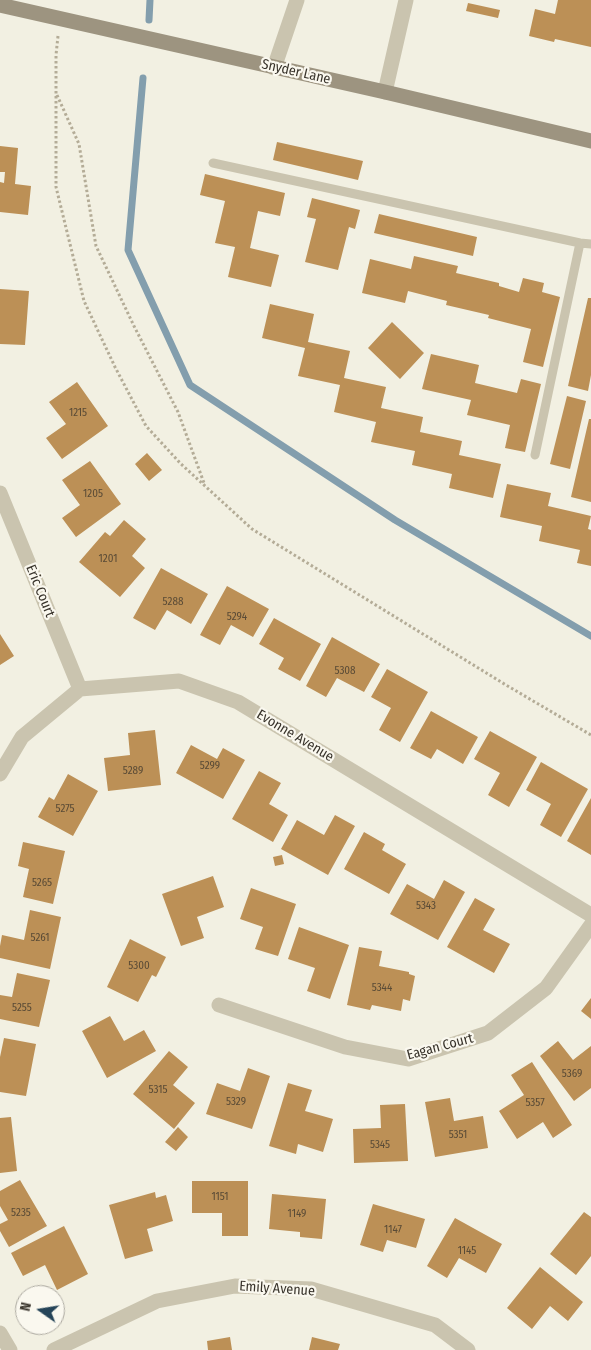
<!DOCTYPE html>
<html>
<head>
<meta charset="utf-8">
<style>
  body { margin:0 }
  #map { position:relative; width:591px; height:1350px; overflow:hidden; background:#f2f0e2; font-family:"Fira Sans Condensed",sans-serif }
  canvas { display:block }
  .north { position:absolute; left:15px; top:1285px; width:50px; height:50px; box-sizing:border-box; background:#faf8ef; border:1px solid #adaaa1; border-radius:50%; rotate:283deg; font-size:14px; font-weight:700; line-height:20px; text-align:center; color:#39342c }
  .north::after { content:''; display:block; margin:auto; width:18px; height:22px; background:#254458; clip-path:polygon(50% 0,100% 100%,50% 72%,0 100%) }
</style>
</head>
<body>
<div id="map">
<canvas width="591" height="1350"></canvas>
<div class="north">N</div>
</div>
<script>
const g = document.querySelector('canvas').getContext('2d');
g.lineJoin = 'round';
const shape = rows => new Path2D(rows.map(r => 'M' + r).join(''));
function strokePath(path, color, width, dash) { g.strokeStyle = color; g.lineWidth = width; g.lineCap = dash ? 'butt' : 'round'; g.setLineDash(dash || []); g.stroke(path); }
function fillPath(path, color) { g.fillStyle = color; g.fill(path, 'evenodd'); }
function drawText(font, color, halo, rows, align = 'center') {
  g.font = font + ' "Fira Sans Condensed",sans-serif'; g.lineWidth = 4.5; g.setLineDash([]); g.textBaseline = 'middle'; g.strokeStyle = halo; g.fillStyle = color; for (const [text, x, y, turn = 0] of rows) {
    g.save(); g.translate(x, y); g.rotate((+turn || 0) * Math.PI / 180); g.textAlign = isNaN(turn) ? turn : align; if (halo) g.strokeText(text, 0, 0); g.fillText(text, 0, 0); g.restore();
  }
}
const stream = shape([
  [149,20,150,0],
  [143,78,128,250,190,385,395,520,591,636]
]);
const building = shape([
  [558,0,591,0,591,47,555,39,554,42,529,36,535,9,555,14],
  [468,3,500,10,498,18,466,11],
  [277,142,363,161,358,180,273,160],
  [0,146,18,148,15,184,31,186,28,215,0,212,0,182,4,183,5,172,0,172],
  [205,174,285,193,280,216,258,211,250,248,279,255,271,287,228,277,235,247,215,243,225,201,200,195],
  [312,198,360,210,355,229,349,227,338,270,305,262,316,219,307,217],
  [379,214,477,237,473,256,374,233],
  [414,256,458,266,456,273,499,283,499,286,519,292,523,278,544,283,542,292,560,297,543,367,523,362,531,329,488,318,489,315,446,305,447,301,408,291,405,303,362,293,370,259,411,269],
  [0,289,29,291,25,345,0,344],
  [588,298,591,298,591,375,588,391,568,386],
  [270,304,314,314,308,342,350,351,344,378,386,387,381,408,423,417,420,432,462,441,459,455,501,464,493,498,449,488,452,474,412,465,415,451,371,442,376,422,334,412,340,385,298,376,305,348,262,338],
  [392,322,424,353,400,379,368,348],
  [431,354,479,365,475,383,517,393,521,379,541,384,525,452,505,448,510,425,467,415,471,400,422,389],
  [77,382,108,426,62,459,46,438,66,424,49,402],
  [567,396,586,401,570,469,550,464],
  [589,419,591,419,591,502,571,497],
  [147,453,162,470,149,481,135,464],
  [90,461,121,504,76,537,62,518,80,505,62,480],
  [507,484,551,493,548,506,591,516,588,529,591,530,591,566,577,563,580,550,539,541,542,526,500,517],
  [124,520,146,539,132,556,145,568,120,597,79,562,105,532,110,536],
  [161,568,208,594,191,624,167,610,155,630,133,618],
  [227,586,269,609,253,637,231,625,220,645,200,635],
  [274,618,321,644,300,681,278,669,284,658,259,644],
  [0,634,14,656,0,665],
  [332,637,380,664,364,692,337,678,326,697,306,686],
  [387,669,428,692,400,742,379,730,391,708,371,697],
  [431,711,478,737,463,764,437,749,431,759,410,748],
  [155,730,161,785,108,791,104,758,130,755,128,733],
  [490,731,537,757,509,807,488,795,500,773,474,759],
  [191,745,217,759,223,748,245,760,223,799,176,773],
  [541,762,588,789,561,837,540,825,551,804,526,790],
  [259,771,281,783,269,804,288,815,273,842,232,819],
  [68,774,98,791,73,836,38,817,49,797,54,800],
  [591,798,591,855,567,841],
  [335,815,355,826,328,875,281,849,297,820,324,835],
  [364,832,385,844,382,850,406,864,389,894,344,869],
  [23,842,65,851,53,904,23,897,29,869,18,866],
  [282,855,284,864,275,866,273,857],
  [213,876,224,907,197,917,204,938,181,946,162,894],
  [444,880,465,892,438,940,390,914,407,884,434,899],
  [251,888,296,904,278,956,255,949,263,927,240,919],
  [475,898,495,909,483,930,510,944,494,973,447,947],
  [30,910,61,917,50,969,0,958,0,946,2,935,24,940],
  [299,927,349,945,330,999,307,991,315,968,288,959],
  [130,939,166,957,156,977,152,975,138,1002,107,987],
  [359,947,382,951,379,966,409,972,409,974,415,976,410,1001,403,999,401,1011,372,1005,370,1010,347,1005],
  [17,973,50,980,39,1027,0,1019,0,995,12,997],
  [591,998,591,1019,581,1011],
  [110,1016,124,1041,144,1030,156,1051,107,1078,82,1031],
  [4,1038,36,1044,26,1096,0,1092,0,1057],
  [558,1041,573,1060,591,1046,591,1088,574,1101,540,1056],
  [169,1051,188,1067,173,1085,195,1103,174,1129,133,1094],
  [532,1062,572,1125,553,1138,543,1122,517,1139,499,1111,524,1095,511,1075],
  [248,1068,270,1076,252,1129,206,1114,217,1083,240,1091],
  [288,1083,312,1090,305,1111,333,1119,323,1152,298,1144,296,1154,269,1146],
  [450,1098,454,1121,483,1116,488,1148,435,1157,425,1102],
  [405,1104,408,1161,354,1163,353,1129,381,1128,380,1105],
  [11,1117,17,1171,0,1173,0,1118],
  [178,1127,188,1137,176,1151,165,1142],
  [20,1180,47,1226,9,1247,0,1231,0,1224,8,1220,0,1206,0,1191],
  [192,1181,248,1181,248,1236,222,1236,222,1213,192,1213],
  [155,1192,156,1198,166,1195,173,1221,147,1229,153,1251,125,1259,109,1205],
  [272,1194,326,1199,322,1239,300,1237,300,1232,269,1229],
  [373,1204,425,1219,416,1248,387,1240,383,1252,360,1245],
  [584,1212,591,1217,591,1256,576,1275,550,1254],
  [455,1218,502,1244,486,1273,459,1258,447,1278,427,1266],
  [64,1226,88,1274,57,1290,45,1265,23,1276,11,1253],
  [540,1267,583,1302,568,1321,550,1306,532,1329,507,1308],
  [230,1337,232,1350,208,1350,207,1341],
  [312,1337,340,1344,338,1350,309,1350]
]);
const path = shape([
  [58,36,56,55,56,187,84,301,115,367,146,426,181,464,252,529,506,685,591,735],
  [57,95,79,144,96,246,134,326,178,412,204,483]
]);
const lane = shape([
  [213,163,580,243,591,244],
  [535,455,580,243]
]);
const street = shape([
  [274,68,297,0],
  [385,92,406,0],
  [0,493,80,689],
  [0,774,22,737,80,689,179,681,238,702,591,915],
  [219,1005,345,1047,408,1059,488,1033,546,988,591,925],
  [0,1333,10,1350],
  [54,1350,157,1301,235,1286,311,1289,435,1325,468,1350]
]);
const secondary = shape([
  [0,5,385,92,591,141]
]);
const numberNames = [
  ["1215",78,413],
  ["1205",93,494],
  ["1201",108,559],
  ["5288",173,602],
  ["5294",237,617],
  ["5308",345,671],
  ["5299",210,766],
  ["5289",133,771],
  ["5275",65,809],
  ["5265",42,883],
  ["5343",426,906],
  ["5261",40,938],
  ["5300",139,966],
  ["5344",382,988],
  ["5255",22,1008],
  ["5369",572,1074],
  ["5315",158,1090],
  ["5329",236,1102],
  ["5357",535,1103],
  ["5351",458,1135],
  ["5345",380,1145],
  ["1151",220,1197],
  ["5235",21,1213],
  ["1149",297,1214],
  ["1147",393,1230],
  ["1145",467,1251]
];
const streetNames = [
  ["Snyder Lane",296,72,13],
  ["Eric Court",40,591,68],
  ["Evonne Avenue",295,736,31],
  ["Eagan Court",440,1047,-15],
  ["Emily Avenue",277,1289,4]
];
strokePath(stream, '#839ead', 7);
fillPath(building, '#bc9056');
strokePath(path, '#b4ac97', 3, [2.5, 2.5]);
strokePath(lane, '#cac4af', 9);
strokePath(street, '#cac4af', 15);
strokePath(secondary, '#9d9480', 15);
drawText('11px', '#5a4b36', null, numberNames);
drawText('14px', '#39342c', '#faf8ef', streetNames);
</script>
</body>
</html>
